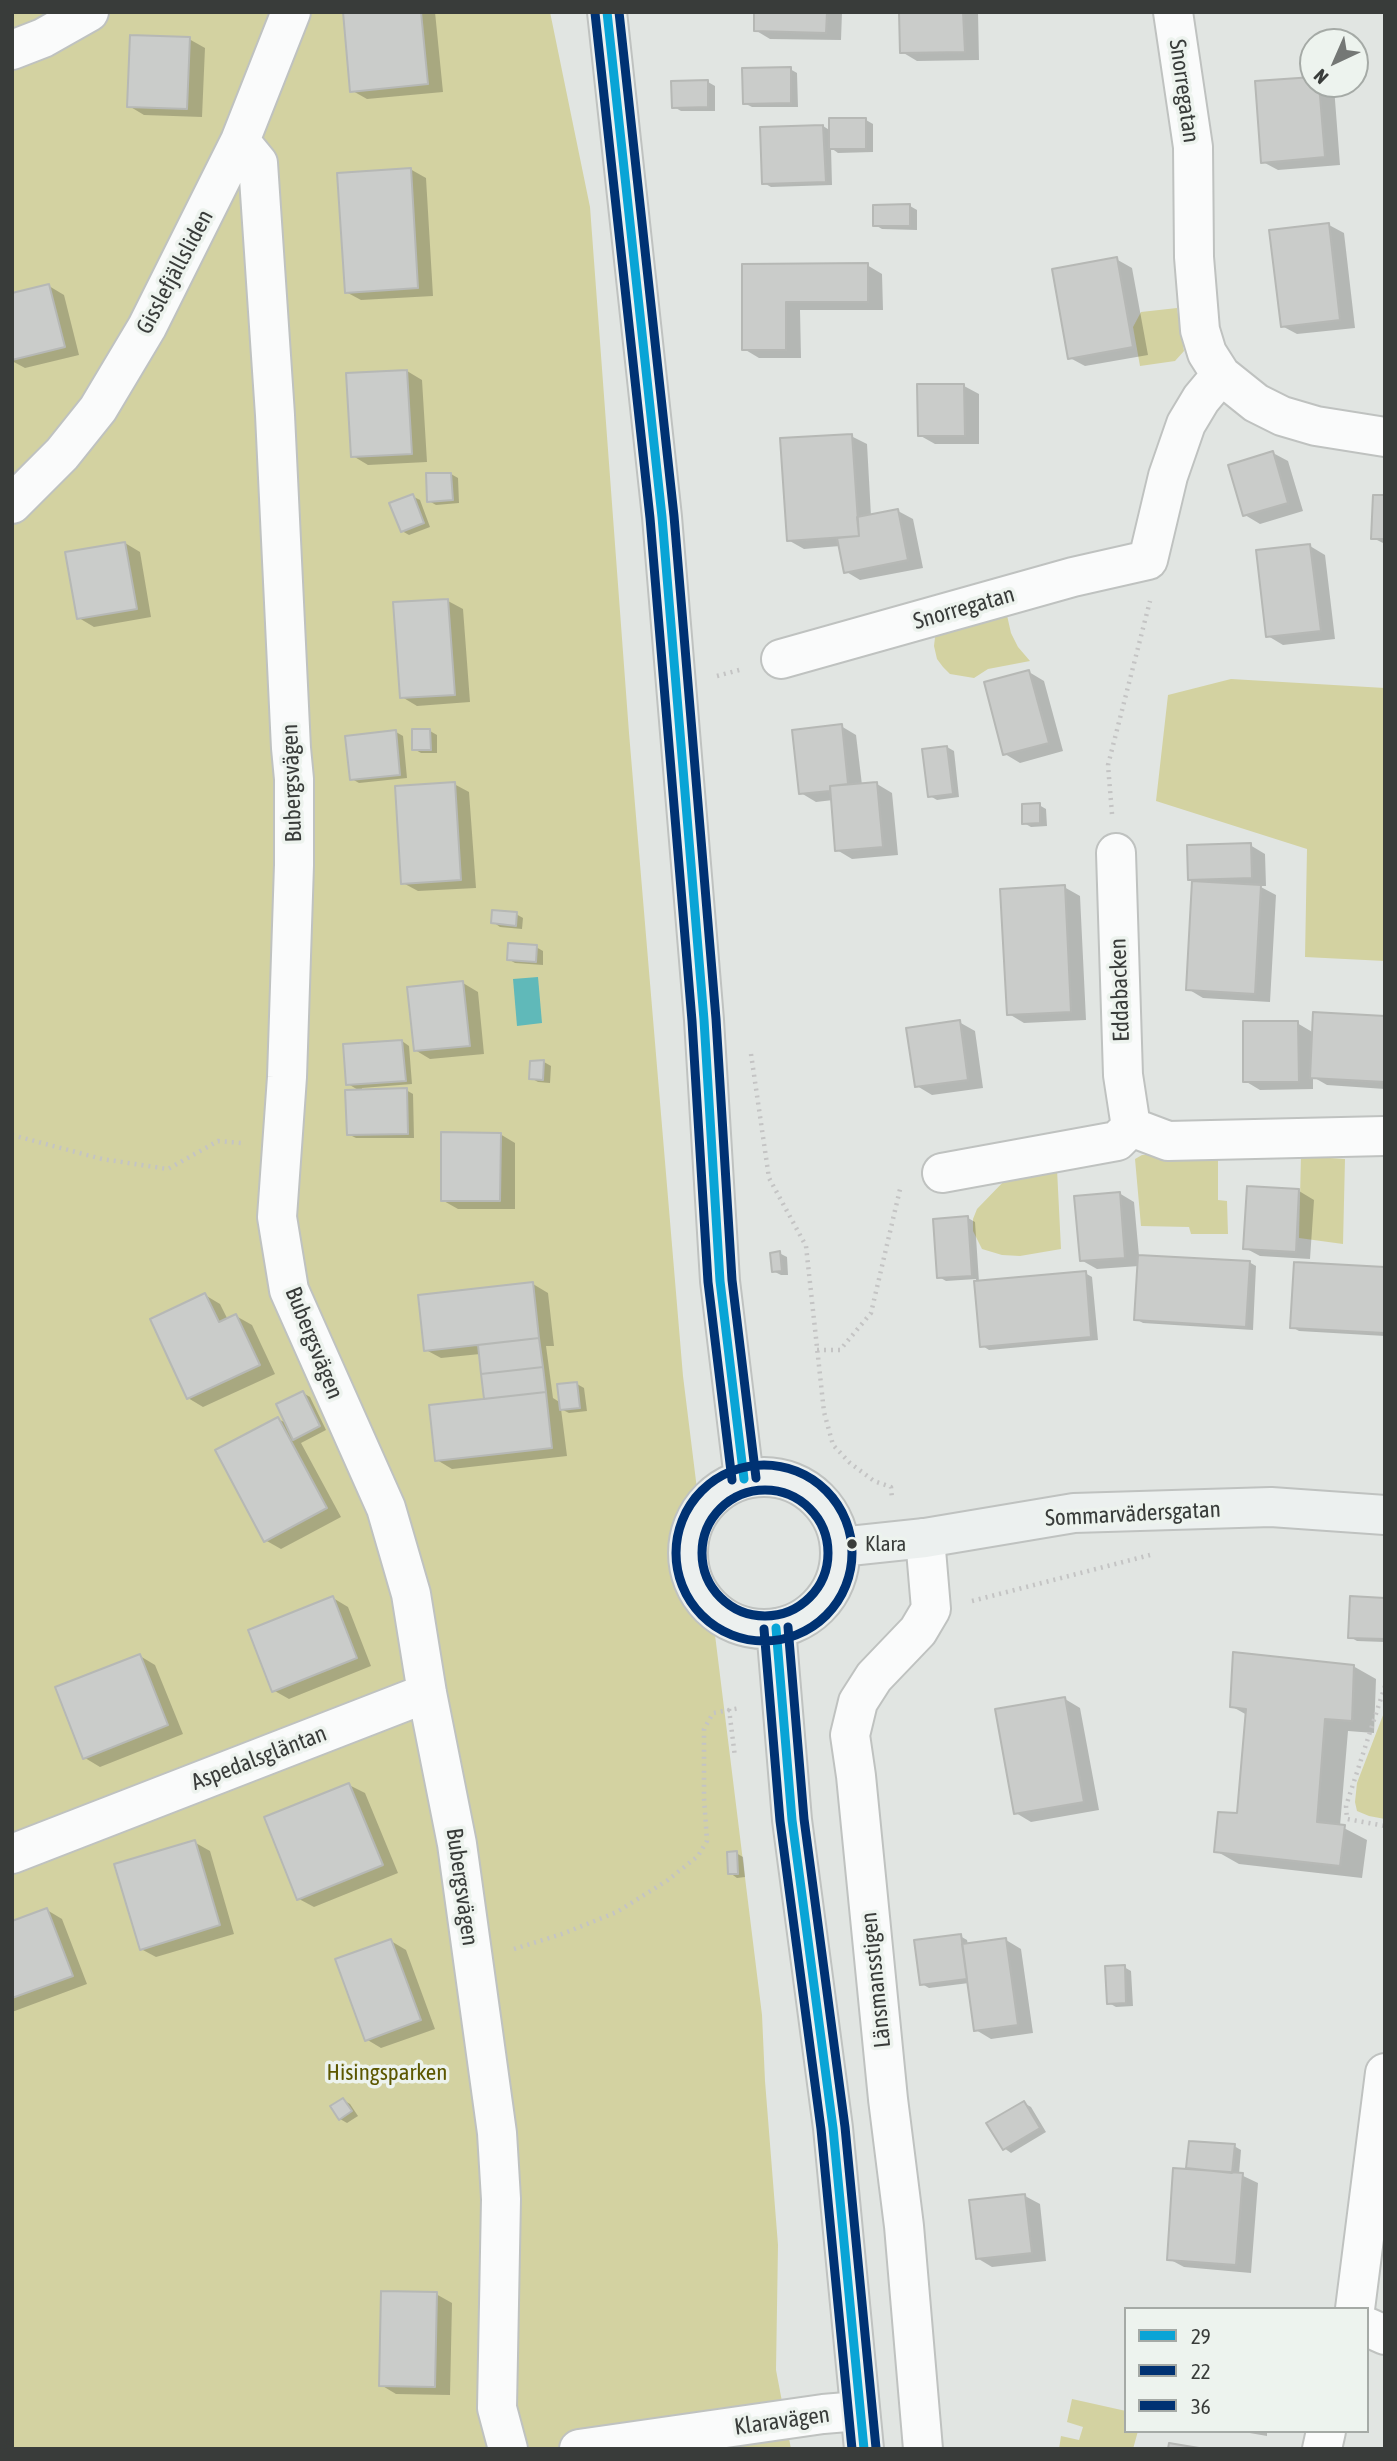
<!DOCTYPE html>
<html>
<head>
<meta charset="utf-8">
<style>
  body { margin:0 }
  #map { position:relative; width:1397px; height:2461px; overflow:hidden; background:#e1e5e2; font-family:"Asap Condensed",sans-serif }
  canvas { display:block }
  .frame { position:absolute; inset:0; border:14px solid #393c3a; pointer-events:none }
  .legend { position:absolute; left:1124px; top:2307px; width:245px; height:126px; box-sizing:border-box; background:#edf3ee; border:2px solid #a5aaa6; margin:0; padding:9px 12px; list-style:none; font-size:21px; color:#393c3a }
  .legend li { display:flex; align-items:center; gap:14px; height:35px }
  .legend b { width:35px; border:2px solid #a5aaa6 }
  .north { position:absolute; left:1299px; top:28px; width:70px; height:70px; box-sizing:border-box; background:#edf3ee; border:2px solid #a5aaa6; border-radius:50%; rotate:224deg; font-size:19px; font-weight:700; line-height:28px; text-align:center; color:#393c3a }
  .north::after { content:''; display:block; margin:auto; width:24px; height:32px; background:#747775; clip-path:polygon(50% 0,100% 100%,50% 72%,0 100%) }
</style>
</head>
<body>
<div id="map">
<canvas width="1397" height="2461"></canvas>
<div class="frame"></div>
<ul class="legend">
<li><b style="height:9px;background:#09a4d6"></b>29</li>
<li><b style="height:9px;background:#003273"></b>22</li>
<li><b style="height:9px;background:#003273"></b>36</li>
</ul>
<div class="north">N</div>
</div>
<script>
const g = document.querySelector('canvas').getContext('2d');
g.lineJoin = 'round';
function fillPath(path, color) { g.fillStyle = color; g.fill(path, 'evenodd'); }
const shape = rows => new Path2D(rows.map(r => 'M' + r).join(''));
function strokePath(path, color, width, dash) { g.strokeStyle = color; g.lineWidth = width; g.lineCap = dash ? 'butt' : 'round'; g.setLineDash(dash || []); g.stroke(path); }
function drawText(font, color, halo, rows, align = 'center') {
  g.font = font + ' "Asap Condensed",sans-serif'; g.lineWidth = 7; g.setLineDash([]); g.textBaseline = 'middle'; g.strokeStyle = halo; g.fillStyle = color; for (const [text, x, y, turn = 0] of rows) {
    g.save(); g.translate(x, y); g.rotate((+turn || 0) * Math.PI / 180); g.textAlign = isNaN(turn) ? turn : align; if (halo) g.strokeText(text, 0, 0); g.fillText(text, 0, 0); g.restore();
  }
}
const green = shape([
  [12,12,550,12,590,207,629,733,683,1376,762,2015,765,2081,778,2245,776,2370,791,2449,12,2449],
  [1177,308,1184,351,1175,361,1140,366,1133,327,1141,312],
  [1006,611,1011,633,1018,647,1030,661,988,669,974,678,950,674,943,667,937,659,934,646,936,629],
  [1231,679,1385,688,1385,961,1305,957,1307,849,1156,801,1168,695],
  [1218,1154,1218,1200,1227,1201,1228,1234,1191,1234,1189,1227,1141,1226,1135,1159,1142,1155],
  [1301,1156,1345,1159,1343,1244,1299,1238],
  [1057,1169,1061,1249,1020,1256,1002,1255,982,1249,973,1231,973,1219,977,1209,1007,1178],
  [1385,1710,1385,1819,1369,1816,1357,1811,1355,1802,1357,1783],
  [1072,2399,1126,2411,1126,2431,1138,2431,1133,2449,1059,2449,1061,2436,1079,2440,1083,2427,1067,2422]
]);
const water = shape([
  [538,977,542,1023,517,1026,513,979]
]);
const shadow = shape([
  [344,12,435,12,443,92,367,99,351,90],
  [756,12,842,12,841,40,770,39,755,30],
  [901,12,978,12,979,60,917,61,902,52],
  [189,39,205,48,202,117,144,115,129,106],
  [790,69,797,73,798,107,752,107,744,103],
  [1313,79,1313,84,1328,84,1334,87,1340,165,1278,170,1263,162],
  [708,82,715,86,715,111,681,111,674,107],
  [866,120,873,124,873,152,838,153,831,148,832,185,771,187,764,183,823,126,831,131],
  [410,169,426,178,433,296,361,300,346,292],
  [910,206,917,210,917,230,882,229,875,225],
  [1329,225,1344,233,1355,328,1297,334,1282,326],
  [1116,259,1132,268,1148,355,1085,366,1070,358],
  [867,265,882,274,883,310,800,310,801,358,759,358,744,349,744,266],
  [49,286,64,295,79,355,25,368,12,361,12,295],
  [407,371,422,380,427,462,368,465,353,456],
  [964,386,979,394,979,444,935,444,919,435],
  [851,436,867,444,871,516,898,511,913,519,923,568,860,580,845,571,840,546,804,549,788,540],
  [1273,453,1288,461,1303,511,1260,524,1245,515],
  [451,474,458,478,459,503,436,505,429,501],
  [412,496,420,500,430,527,409,535,402,531],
  [1385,497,1385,544,1373,538],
  [125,543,140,552,151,617,94,627,79,618],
  [1310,546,1325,555,1335,639,1283,645,1268,636],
  [448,601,463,609,470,702,417,706,402,697],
  [1029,672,1044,681,1063,751,1020,763,1005,754],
  [841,726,856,735,862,785,877,784,892,793,898,855,852,859,837,850,833,800,816,802,801,793],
  [430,731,437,735,437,753,421,753,414,749],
  [396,732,403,736,407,778,359,783,352,779],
  [947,747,954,751,959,797,937,800,930,796],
  [454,784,469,792,476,888,418,891,403,883],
  [1039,805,1046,809,1047,826,1031,827,1024,823],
  [1250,845,1265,854,1266,886,1259,886,1276,895,1270,1002,1203,998,1188,989,1194,881,1190,879],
  [1064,887,1080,896,1086,1020,1024,1023,1009,1014],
  [516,914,523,918,522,929,500,927,493,922],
  [536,947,543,951,543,965,515,963,508,959],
  [463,983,478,992,484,1054,430,1059,415,1050],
  [1385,1018,1385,1089,1327,1085,1313,1077,1313,1089,1260,1090,1245,1081,1297,1023,1314,1033],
  [959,1022,975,1031,983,1088,932,1095,917,1086],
  [402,1041,409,1046,412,1084,362,1088,362,1091,406,1090,413,1094,414,1138,356,1138,348,1134,360,1091,348,1084],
  [544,1062,551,1066,550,1083,538,1082,531,1078],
  [500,1134,515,1143,515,1209,458,1209,442,1200],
  [1299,1191,1314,1200,1310,1259,1260,1256,1245,1248],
  [1119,1193,1134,1202,1139,1256,1249,1262,1256,1266,1253,1330,1143,1323,1136,1319,1139,1266,1097,1269,1081,1260],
  [968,1218,975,1222,979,1282,1085,1273,1092,1277,1098,1340,989,1350,981,1345,976,1279,946,1281,939,1277],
  [779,1253,787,1257,788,1275,781,1275,773,1271],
  [1385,1269,1385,1336,1299,1331,1292,1327],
  [533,1284,548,1293,554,1346,546,1346,553,1398,561,1403,577,1384,584,1388,587,1411,569,1413,561,1409,567,1456,452,1469,437,1460,489,1400,480,1354,441,1358,426,1350],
  [205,1295,220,1304,228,1320,236,1316,252,1325,275,1374,203,1407,188,1398],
  [303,1393,310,1397,326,1430,301,1443,341,1517,281,1549,265,1540,278,1419,288,1424],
  [333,1598,348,1607,371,1666,289,1699,273,1690],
  [1385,1600,1385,1642,1357,1641,1350,1637],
  [140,1656,155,1665,183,1734,100,1767,85,1758],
  [1353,1666,1376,1679,1374,1733,1348,1731,1340,1826,1367,1840,1362,1878,1239,1864,1216,1851,1239,1815,1247,1715,1231,1706],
  [1065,1699,1080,1708,1099,1810,1031,1822,1016,1813],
  [349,1785,365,1793,398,1873,314,1907,299,1899],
  [194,1842,210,1851,234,1934,156,1957,141,1949],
  [736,1853,743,1857,745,1877,737,1878,730,1873],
  [47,1910,62,1919,87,1984,12,2012,12,1923],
  [960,1936,967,1940,968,1945,1006,1940,1021,1949,1033,2033,991,2039,976,2030,969,1983,929,1988,922,1984],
  [391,1941,406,1950,435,2029,381,2048,366,2039],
  [1124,1967,1131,1971,1133,2006,1116,2007,1109,2003],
  [343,2100,350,2104,358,2116,347,2123,340,2119],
  [1024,2103,1031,2107,1046,2132,1011,2153,1004,2148],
  [1234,2146,1241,2150,1239,2174,1258,2183,1251,2273,1184,2267,1169,2259,1195,2171,1188,2167],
  [1025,2196,1040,2204,1046,2261,992,2267,977,2258],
  [436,2294,452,2303,450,2395,396,2394,381,2385],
  [1238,2431,1267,2431,1267,2436]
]);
const building = shape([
  [343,12,421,12,428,84,350,92,343,12],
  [754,12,827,12,826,33,754,31,754,12],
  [899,12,963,12,965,52,900,53,899,12],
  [130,35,190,37,187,109,127,107,130,35],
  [791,67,791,103,743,104,742,68,791,67],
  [1313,77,1313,84,1319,84,1325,157,1261,163,1255,81,1313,77],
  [708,80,708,107,672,108,671,81,708,80],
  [829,118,866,118,866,149,829,149,829,118],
  [823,125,826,182,762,184,760,127,823,125],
  [411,168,418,288,345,293,337,173,411,168],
  [910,204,910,226,873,226,873,205,910,204],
  [1329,223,1340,320,1281,327,1269,230,1329,223],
  [1117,257,1133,347,1068,359,1052,269,1117,257],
  [868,263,868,302,786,302,786,350,742,350,742,264,868,263],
  [49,284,65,347,12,360,12,293,49,284],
  [407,370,412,454,351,457,346,373,407,370],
  [917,384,964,384,965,436,918,436,917,384],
  [852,434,859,536,787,541,780,438,852,434],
  [1273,451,1288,503,1243,516,1228,465,1273,451],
  [426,473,451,473,453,500,427,502,426,473],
  [413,494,424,523,401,532,389,503,413,494],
  [1373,495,1385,495,1385,539,1371,539,1373,495],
  [898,509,908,560,844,573,837,538,859,536,857,517,898,509],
  [125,542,137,609,77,619,65,552,125,542],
  [1310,544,1321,631,1266,637,1256,550,1310,544],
  [448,599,455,695,400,698,393,602,448,599],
  [1029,670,1049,743,1003,755,984,682,1029,670],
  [842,724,848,784,830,786,830,791,799,794,792,730,842,724],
  [412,729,430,729,431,750,412,750,412,729],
  [396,730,400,775,350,780,345,736,396,730],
  [947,746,953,794,928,797,922,749,947,746],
  [455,782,461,880,401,884,395,786,455,782],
  [877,782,883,847,835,851,830,786,877,782],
  [1040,803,1040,823,1022,824,1022,804,1040,803],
  [1251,843,1252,878,1188,880,1187,845,1251,843],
  [1192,881,1261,885,1255,994,1186,990,1192,881],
  [1065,885,1071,1012,1007,1015,1000,889,1065,885],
  [492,910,517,912,516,926,491,923,492,910],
  [508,943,537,945,536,962,507,960,508,943],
  [463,981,470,1046,414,1051,407,987,463,981],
  [1313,1012,1385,1016,1385,1082,1310,1078,1313,1012],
  [960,1020,968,1080,915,1087,906,1028,960,1020],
  [1243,1021,1298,1021,1299,1082,1243,1082,1243,1021],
  [402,1040,406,1081,346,1085,343,1044,402,1040],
  [544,1060,543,1080,529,1079,530,1061,544,1060],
  [407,1088,408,1134,347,1135,345,1090,407,1088],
  [441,1132,501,1133,500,1201,441,1201,441,1132],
  [1247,1186,1299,1189,1296,1252,1243,1249,1247,1186],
  [1120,1192,1125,1258,1080,1261,1074,1196,1120,1192],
  [968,1216,972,1276,937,1278,933,1219,968,1216],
  [780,1251,782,1271,772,1272,770,1253,780,1251],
  [1138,1255,1250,1261,1246,1327,1134,1320,1138,1255],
  [1294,1262,1385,1267,1385,1333,1290,1328,1294,1262],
  [1086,1271,1091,1337,980,1347,974,1281,1086,1271],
  [533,1282,539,1338,424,1351,418,1295,533,1282],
  [205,1293,219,1322,236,1314,260,1365,187,1399,150,1319,205,1293],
  [539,1338,543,1367,481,1374,478,1345,539,1338],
  [543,1367,546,1392,484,1399,481,1374,543,1367],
  [577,1382,580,1408,560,1410,557,1384,577,1382],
  [303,1391,320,1426,293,1440,276,1404,303,1391],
  [546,1392,552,1448,435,1461,429,1405,546,1392],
  [278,1417,327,1508,264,1542,215,1450,278,1417],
  [333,1596,357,1658,272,1692,248,1630,333,1596],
  [1350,1596,1385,1598,1385,1639,1348,1638,1350,1596],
  [1233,1652,1354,1665,1352,1721,1325,1719,1317,1822,1345,1825,1340,1866,1214,1852,1218,1812,1237,1813,1246,1709,1230,1707,1233,1652],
  [140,1654,168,1725,83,1759,55,1687,140,1654],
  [1065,1697,1084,1802,1014,1814,995,1709,1065,1697],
  [349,1783,383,1865,297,1900,264,1817,349,1783],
  [195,1840,220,1925,140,1950,114,1864,195,1840],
  [737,1851,738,1874,728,1874,727,1852,737,1851],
  [47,1908,73,1976,12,1998,12,1921,47,1908],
  [961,1934,967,1979,920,1985,914,1940,961,1934],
  [1006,1938,1018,2025,974,2031,962,1944,1006,1938],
  [391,1939,421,2020,365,2041,335,1959,391,1939],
  [1125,1965,1126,2003,1107,2004,1105,1966,1125,1965],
  [343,2098,352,2111,339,2120,330,2106,343,2098],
  [1024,2101,1040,2128,1003,2150,986,2123,1024,2101],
  [1189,2141,1235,2144,1232,2173,1186,2168,1189,2141],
  [1173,2168,1243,2173,1236,2265,1167,2260,1173,2168],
  [1025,2194,1032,2253,976,2259,969,2200,1025,2194],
  [381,2291,437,2292,435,2387,379,2386,381,2291],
  [1169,2443,1205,2449,1168,2449,1169,2443]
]);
const path = shape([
  [717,676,743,669],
  [1112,814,1108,765,1150,601],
  [751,1054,769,1178,806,1246,824,1412,833,1445,850,1463,874,1481,891,1487,892,1499],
  [12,1135,102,1159,168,1169,218,1141,241,1143],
  [817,1350,840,1350,871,1313,901,1185],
  [972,1601,1150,1555],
  [1385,1686,1346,1806,1347,1819,1385,1826],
  [729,1709,735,1757],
  [514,1949,562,1934,617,1912,668,1880,698,1856,707,1841,704,1798,704,1729,713,1713,740,1708]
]);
const street = shape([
  [12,50,43,38,89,12],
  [240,141,258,163,275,415,291,748,294,779,294,865,287,1077,277,1217,289,1290,386,1508,411,1594,427,1693,457,1844,497,2133,501,2199,497,2408,508,2449],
  [1221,375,1256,403,1282,416,1316,426,1385,437],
  [12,504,62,454,98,409,147,327,240,141,291,12],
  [781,659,1073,577,1148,560,1168,476,1186,424,1201,399,1221,375,1207,353,1200,330,1194,257,1193,147,1173,12],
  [1116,853,1123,1075,1131,1127,1168,1141,1385,1136],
  [942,1173,1117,1141,1131,1127],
  [12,1854,427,1693],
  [1355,2309,1385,2073],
  [1367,2327,1385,2335],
  [579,2449,823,2414,859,2411],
  [923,2449,904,2226,888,2099,856,1776,850,1735,858,1702,874,1677,918,1631,931,1609,925,1538],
  [1322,2449,1326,2431]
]);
const secondary = shape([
  [607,12,662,517,704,1020,720,1281,744,1479],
  '688 1553a76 76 0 1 1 152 0a76 76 0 1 1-152 0Z',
  [840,1547,925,1538,1074,1513,1271,1507,1385,1515],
  [776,1628,792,1820,833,2128,864,2449]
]);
const bus1 = shape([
  [607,12,662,517,704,1020,720,1281,744,1479],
  [776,1628,792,1820,833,2128,864,2449]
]);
const bus2 = shape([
  [595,13,650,518,692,1021,708,1282,732,1480],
  '676 1553a88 88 0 1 1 176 0a88 88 0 1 1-176 0Z',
  [764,1629,780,1821,821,2129,852,2449]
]);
const bus3 = shape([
  [619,12,674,516,716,1019,732,1280,756,1478],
  '702 1553a63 63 0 1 1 126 0a63 63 0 1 1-126 0Z',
  [788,1627,804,1819,845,2127,876,2448]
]);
const markers = [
  [852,1544,6,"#393c3a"]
];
const busNames = [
  ["Klara",865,1544]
];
const streetNames = [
  ["Snorregatan",1184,91,82],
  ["Gisslefjällsliden",175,272,-62],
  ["Snorregatan",964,608,-16],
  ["Bubergsvägen",292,783,-92],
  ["Eddabacken",1120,990,-92],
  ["Bubergsvägen",314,1343,68],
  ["Sommarvädersgatan",1133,1514,-3],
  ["Aspedalsgläntan",259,1758,-21],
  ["Bubergsvägen",462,1887,82],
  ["Länsmansstigen",876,1980,-96],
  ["Klaravägen",782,2421,-8]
];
const parkNames = [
  ["Hisingsparken",387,2073]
];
fillPath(green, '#d3d2a1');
fillPath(water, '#60b9b9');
fillPath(shadow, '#0003');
fillPath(building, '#caccca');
strokePath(building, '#b6b8b5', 2);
strokePath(street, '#bfc2c0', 42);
strokePath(secondary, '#bfc2c0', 42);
strokePath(path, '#c4c4c4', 4.5, [2, 5]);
strokePath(street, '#fafbfb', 38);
strokePath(secondary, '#ecf0ef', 38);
strokePath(bus1, '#09a4d6', 9);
strokePath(bus2, '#003273', 9);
strokePath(bus3, '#003273', 9);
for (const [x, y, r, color] of markers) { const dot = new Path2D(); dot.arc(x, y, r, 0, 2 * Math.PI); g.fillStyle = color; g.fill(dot); strokePath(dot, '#edf3ee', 2.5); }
drawText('21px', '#393c3a', '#edf3ee', busNames, 'left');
drawText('23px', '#393c3a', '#edf3ee', streetNames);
drawText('23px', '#5c5700', '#edf3ee', parkNames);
</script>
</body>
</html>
